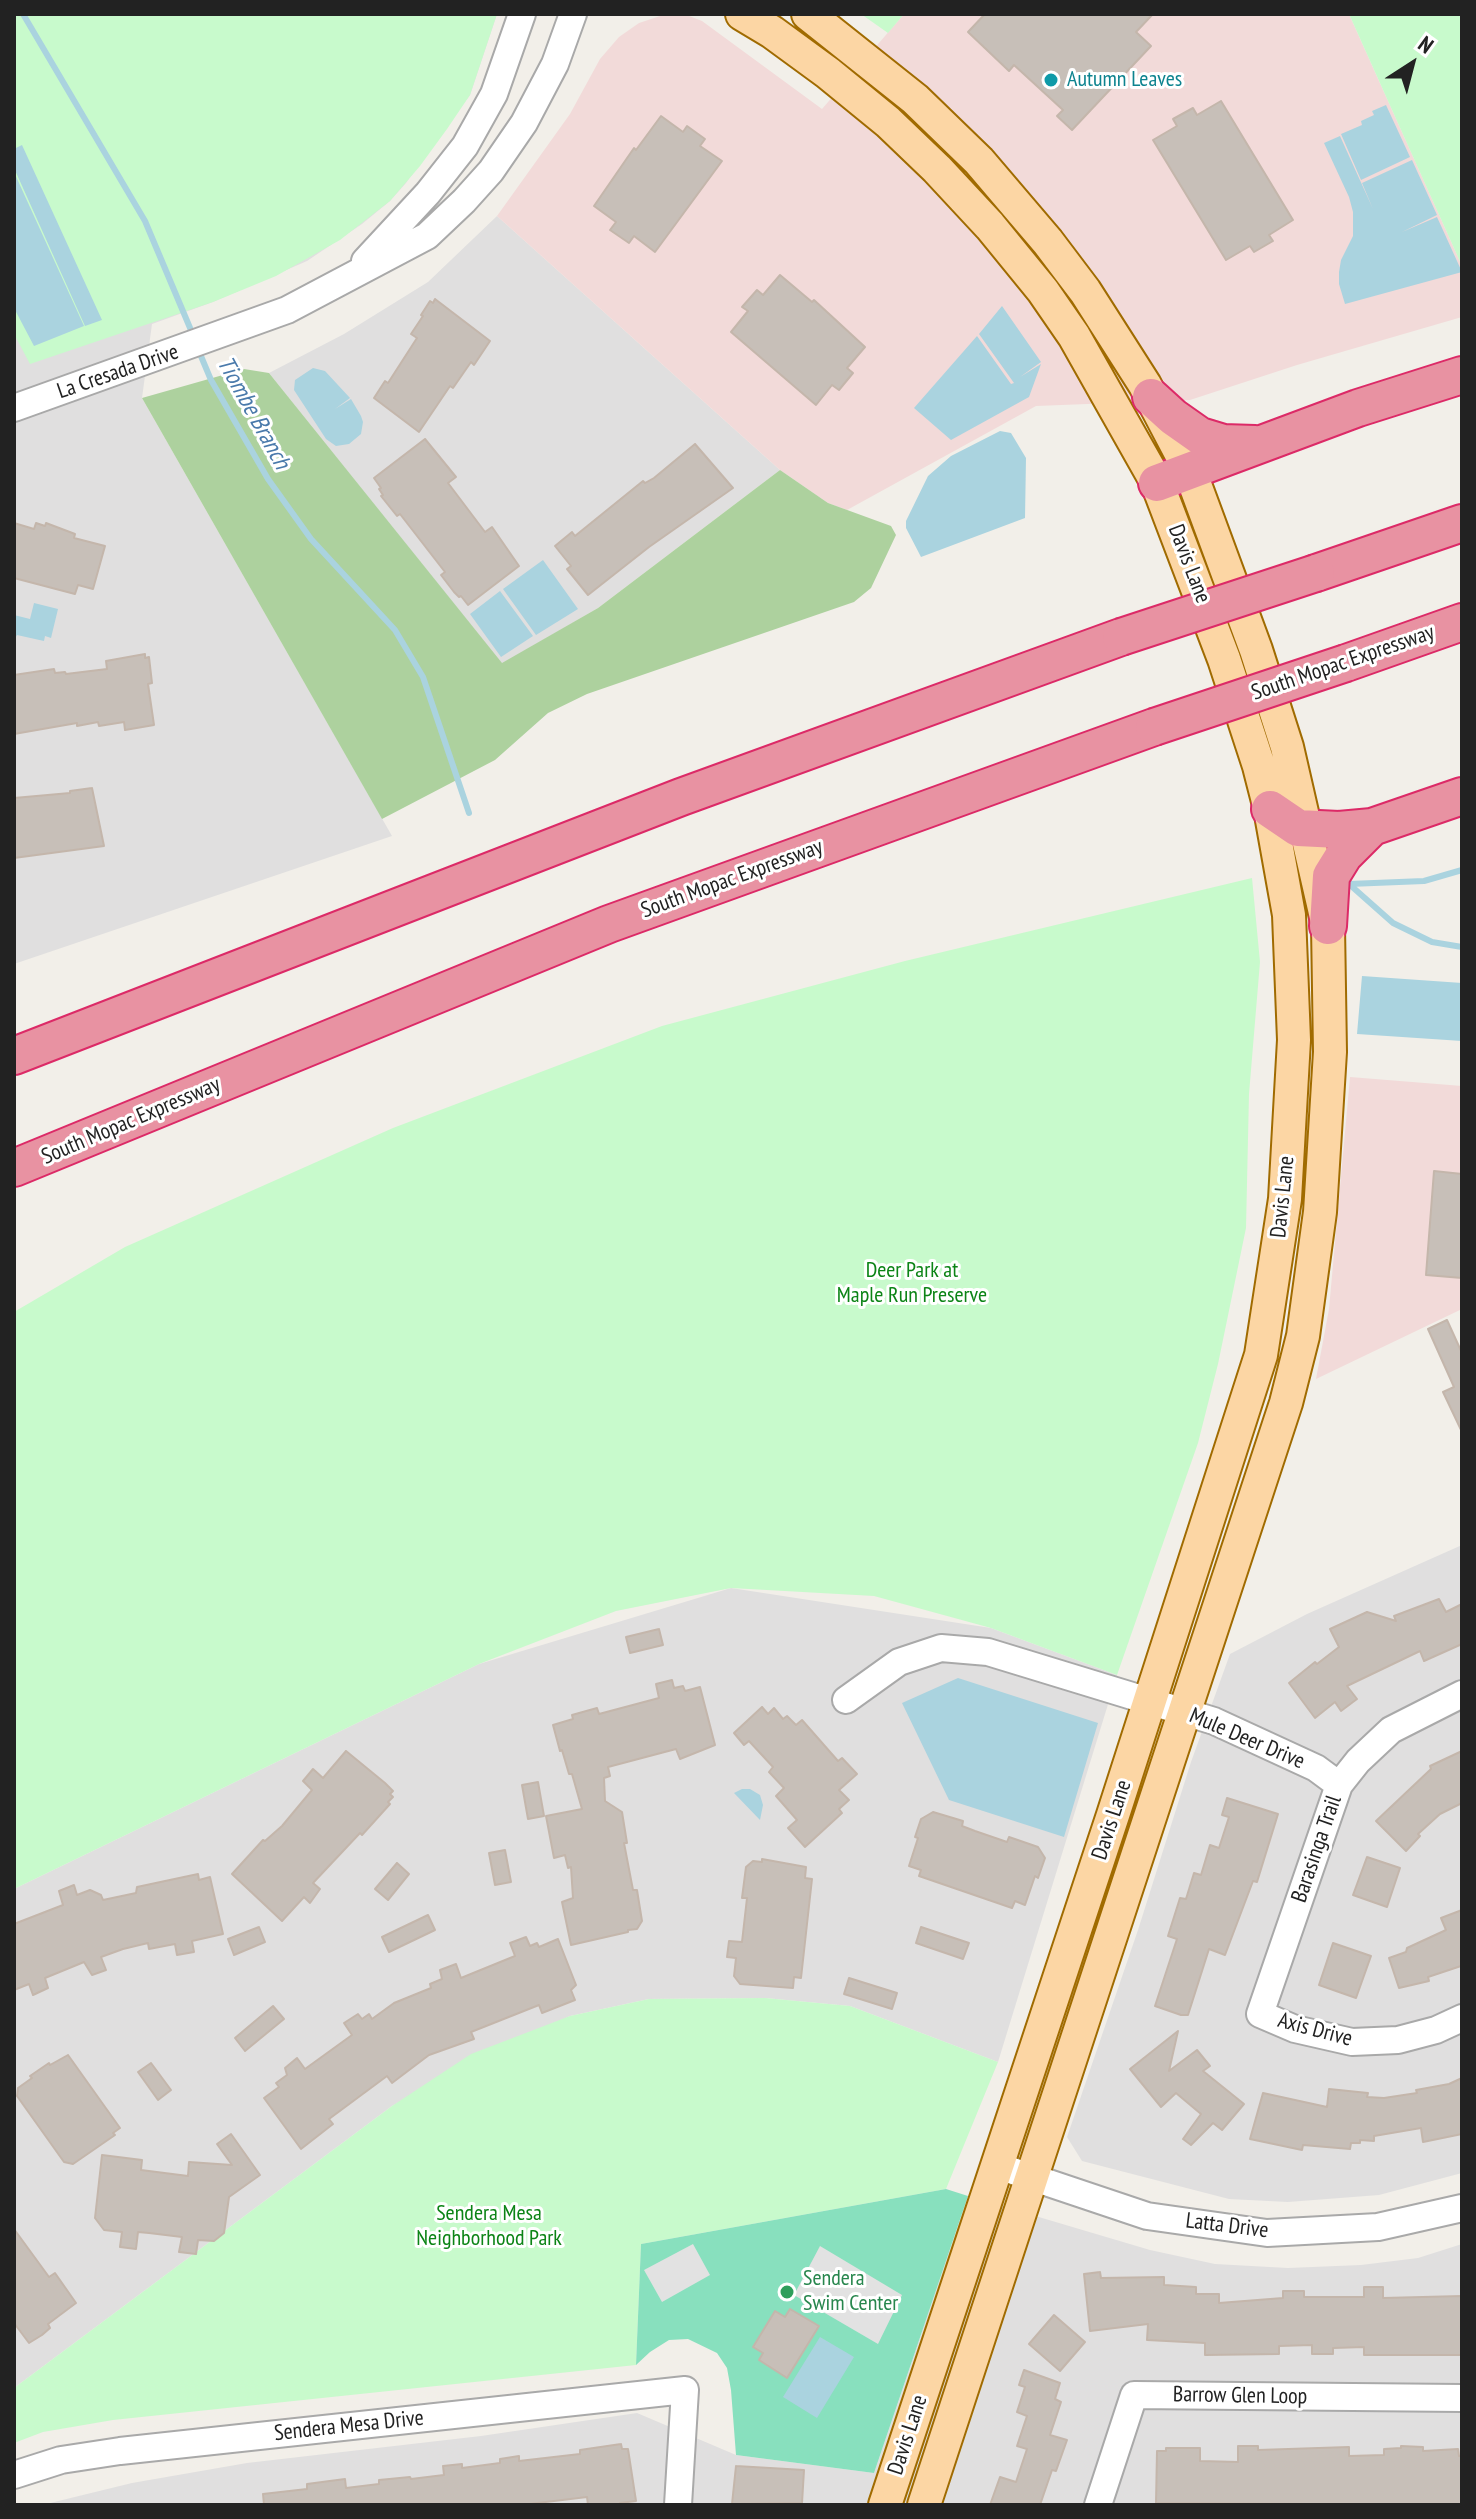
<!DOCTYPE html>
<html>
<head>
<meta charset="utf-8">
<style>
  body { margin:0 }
  #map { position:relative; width:1476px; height:2519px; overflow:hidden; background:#f2efe9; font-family:"PT Sans Narrow",sans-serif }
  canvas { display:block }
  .frame { position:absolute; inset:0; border:16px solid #222; pointer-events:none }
  .north { position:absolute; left:1372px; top:24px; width:80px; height:80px; -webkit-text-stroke:6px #fff; paint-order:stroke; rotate:36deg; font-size:22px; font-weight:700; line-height:32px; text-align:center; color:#222 }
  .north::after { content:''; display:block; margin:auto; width:28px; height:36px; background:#222; clip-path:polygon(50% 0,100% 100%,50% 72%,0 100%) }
</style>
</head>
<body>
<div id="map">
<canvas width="1476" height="2519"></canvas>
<div class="frame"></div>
<div class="north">N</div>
</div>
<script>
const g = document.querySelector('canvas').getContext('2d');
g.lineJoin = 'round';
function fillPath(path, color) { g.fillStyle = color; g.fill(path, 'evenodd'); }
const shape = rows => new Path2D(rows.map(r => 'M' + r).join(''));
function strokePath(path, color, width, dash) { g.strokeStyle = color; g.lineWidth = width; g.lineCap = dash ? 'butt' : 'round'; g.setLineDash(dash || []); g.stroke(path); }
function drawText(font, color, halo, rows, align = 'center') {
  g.font = font + ' "PT Sans Narrow",sans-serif'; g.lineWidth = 6; g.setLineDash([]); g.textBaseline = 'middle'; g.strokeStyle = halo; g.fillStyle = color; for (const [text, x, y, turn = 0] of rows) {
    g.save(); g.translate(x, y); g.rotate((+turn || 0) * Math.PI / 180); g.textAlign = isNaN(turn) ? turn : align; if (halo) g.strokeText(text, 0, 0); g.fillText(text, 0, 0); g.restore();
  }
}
const residential = shape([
  [14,14,497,14,470,95,406,183,390,201,362,224,307,261,213,302,152,324,142,398,392,836,14,964],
  [497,216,780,470,598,608,502,664,269,373,344,334,428,282],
  [1462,1545,1462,2173,1379,2195,1288,2202,1229,2199,1082,2161,1067,2137,1138,1930,1191,1762,1230,1654,1307,1614],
  [731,1588,991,1628,1117,1675,998,2062,850,2006,765,1998,649,1999,570,2016,392,2106,14,2388,14,1889,479,1664],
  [968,2196,1150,2250,1215,2264,1288,2268,1361,2265,1418,2258,1462,2244,1462,2505,42,2505,132,2483,247,2463,481,2436,637,2413,736,2455,874,2473]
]);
const commercial = shape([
  [684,14,702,21,822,109,904,14,1349,14,1462,266,1462,317,1297,365,1190,400,1036,406,847,510,828,503,780,470,497,216,570,114,600,59,619,37,639,23,660,16],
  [1350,1077,1462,1086,1462,1309,1316,1379,1329,1309]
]);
const forest = shape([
  [244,369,269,373,502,663,598,608,780,470,828,503,891,526,896,535,871,588,854,602,587,694,548,713,495,760,382,819,142,398]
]);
const park = shape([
  [14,14,497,14,470,95,447,129,420,166,390,201,340,240,276,276,213,302,30,364,14,334],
  [861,14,904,14,888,33],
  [1349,14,1462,14,1462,266],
  [1252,878,1260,962,1249,1094,1246,1228,1218,1364,1198,1443,1117,1675,991,1628,874,1596,731,1588,616,1611,479,1664,14,1889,14,1312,125,1247,393,1128,662,1026,905,961],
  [765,1998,850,2006,998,2062,946,2189,641,2244,636,2365,113,2420,43,2432,14,2443,14,2388,392,2106,471,2054,570,2016,649,1999]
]);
const pitch = shape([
  [946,2189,968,2196,874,2473,736,2455,731,2390,727,2368,717,2353,688,2339,669,2340,650,2352,636,2365,641,2244]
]);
const parking = shape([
  [693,2244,710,2275,662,2302,644,2270],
  [820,2246,902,2295,878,2344,794,2295]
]);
const water = shape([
  [1386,105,1410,157,1361,180,1341,134,1362,125,1361,121,1374,115,1372,111],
  [1340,136,1373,209,1362,183,1412,160,1437,215,1402,232,1437,217,1462,272,1345,304,1339,284,1339,272,1341,260,1353,236,1353,212,1349,197,1324,143],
  [22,145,102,320,85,326,14,168,14,149],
  [14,172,84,326,34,346,14,308],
  [1002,306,1041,362,1020,377,1041,364,1029,397,951,440,914,408,977,336,1011,384,1014,383,979,334],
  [313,368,325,371,350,398,335,409,351,399,361,416,363,422,361,434,349,444,336,446,326,439,294,390,295,380],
  [1000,431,1011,433,1026,458,1025,518,921,557,906,528,906,521,928,476,951,456],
  [543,560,578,609,536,635,503,589],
  [500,591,533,636,501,657,470,614],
  [34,603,58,609,51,638,45,636,44,641,17,635,14,640,14,615,30,619],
  [1362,976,1462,983,1462,1041,1357,1034],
  [958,1678,1098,1723,1064,1837,949,1800,902,1703],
  [742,1789,750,1789,760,1795,763,1805,760,1820,734,1793],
  [820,2337,854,2357,817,2418,783,2397]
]);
const stream = shape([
  [23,14,145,221,193,335],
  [198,349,211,380,268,479,311,539,395,630,423,677,469,813],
  [1349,884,1393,923,1432,942,1462,947],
  [1349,884,1424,881,1462,870]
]);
const building = shape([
  [985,14,1153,14,1136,32,1151,46,1072,130,1057,116,1063,110,1014,65,1009,71,968,32,985,14],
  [1221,101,1293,220,1269,235,1273,241,1254,252,1250,246,1226,260,1153,140,1177,126,1173,119,1193,108,1197,115,1221,101],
  [661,116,683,132,687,126,705,139,700,146,722,161,655,252,634,236,629,243,610,230,616,222,594,206,634,148,636,150,661,116],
  [780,275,812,302,814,300,865,347,847,368,853,373,839,390,832,385,816,405,731,332,748,311,742,307,757,290,763,295,780,275],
  [435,299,490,341,474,365,471,362,453,388,450,386,419,432,374,398,385,381,388,383,417,338,411,334,423,316,421,315,430,301,433,303,435,299],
  [425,439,456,477,448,483,485,532,492,527,519,566,468,605,461,596,459,597,454,592,441,575,445,572,400,514,397,516,381,496,383,495,379,489,381,488,374,478,425,439],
  [695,444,733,488,649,547,588,595,567,569,571,566,555,546,572,532,575,536,643,481,645,483,654,478,695,444],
  [14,523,34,529,36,523,45,526,46,523,75,534,74,538,105,546,93,589,78,585,75,594,14,578,14,523],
  [145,654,145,658,149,657,152,683,148,684,154,725,125,730,124,722,99,726,98,722,77,726,77,723,14,734,14,675,54,669,55,673,65,672,66,674,107,669,106,661,145,654],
  [92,788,104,846,14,858,14,798,70,793,70,791,92,788],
  [1434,1171,1462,1174,1462,1278,1426,1275,1434,1171],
  [1447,1320,1462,1353,1462,1432,1443,1392,1454,1387,1428,1329,1447,1320],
  [1439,1599,1446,1612,1462,1604,1462,1644,1424,1661,1420,1651,1347,1686,1357,1699,1341,1711,1335,1702,1315,1718,1289,1683,1315,1662,1317,1664,1339,1647,1330,1629,1367,1612,1396,1621,1394,1616,1439,1599],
  [659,1629,663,1645,630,1653,626,1637,659,1629],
  [672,1680,674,1688,683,1686,685,1691,700,1687,715,1745,680,1759,676,1749,608,1767,610,1776,604,1778,605,1801,622,1812,627,1843,624,1843,633,1890,637,1890,642,1921,637,1929,628,1930,628,1932,571,1945,562,1902,573,1898,571,1867,568,1868,565,1855,554,1858,546,1816,582,1809,572,1774,569,1774,562,1750,560,1751,553,1725,573,1719,572,1715,597,1708,599,1714,659,1698,656,1684,672,1680],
  [762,1707,768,1714,774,1708,783,1719,787,1716,796,1725,802,1720,838,1761,842,1758,857,1774,839,1790,849,1800,839,1809,842,1813,805,1847,788,1828,797,1820,776,1796,784,1788,769,1772,773,1767,749,1741,744,1745,734,1733,762,1707],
  [346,1751,385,1783,393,1791,390,1794,393,1797,388,1802,390,1804,362,1835,360,1833,313,1883,320,1889,310,1903,304,1897,282,1921,232,1874,263,1840,265,1841,282,1826,312,1790,303,1781,313,1769,323,1778,346,1751],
  [1462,1751,1462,1803,1440,1814,1418,1834,1420,1836,1406,1851,1376,1821,1431,1769,1430,1766,1462,1751],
  [538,1782,544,1816,528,1819,522,1785,538,1782],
  [1227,1798,1278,1814,1257,1882,1253,1881,1225,1955,1209,1949,1188,2015,1181,2015,1155,2006,1177,1939,1168,1936,1180,1898,1186,1899,1194,1873,1201,1875,1210,1845,1219,1848,1229,1817,1222,1815,1227,1798],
  [933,1812,963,1821,962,1826,975,1831,1007,1842,1009,1837,1038,1847,1045,1858,1038,1878,1035,1876,1025,1905,1015,1901,1012,1908,919,1876,921,1870,909,1866,918,1838,915,1837,921,1819,933,1812],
  [505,1850,511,1882,495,1885,489,1853,505,1850],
  [1367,1857,1400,1868,1387,1907,1353,1895,1367,1857],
  [762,1859,806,1867,805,1878,812,1879,801,1978,794,1977,793,1988,740,1984,734,1976,736,1958,727,1957,729,1941,742,1942,747,1898,742,1898,746,1867,753,1861,762,1862,762,1859],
  [397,1863,409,1874,388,1900,375,1889,397,1863],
  [198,1874,199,1880,210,1877,223,1934,192,1941,194,1952,177,1955,175,1944,149,1949,148,1943,123,1949,101,1957,106,1970,92,1975,84,1962,45,1978,48,1988,33,1995,29,1984,14,1990,14,1924,63,1905,59,1891,74,1885,77,1895,90,1890,101,1895,103,1900,136,1893,137,1887,198,1874],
  [1462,1910,1462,1968,1461,1966,1428,1977,1429,1981,1399,1988,1389,1958,1406,1952,1407,1948,1446,1930,1441,1918,1462,1910],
  [428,1915,435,1930,389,1952,382,1937,428,1915],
  [259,1927,265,1942,234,1955,228,1939,259,1927],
  [921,1927,969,1943,963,1959,916,1943,921,1927],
  [526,1937,530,1946,537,1943,539,1947,558,1939,576,1985,571,1990,575,2000,542,2013,539,2005,471,2032,474,2039,429,2055,392,2083,387,2076,329,2119,333,2124,301,2149,264,2098,279,2087,276,2083,287,2075,285,2068,297,2058,305,2069,352,2035,344,2023,358,2014,362,2019,369,2014,372,2019,394,2003,431,1988,430,1984,442,1979,440,1970,456,1964,461,1978,515,1956,510,1943,526,1937],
  [1333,1943,1371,1956,1356,1998,1319,1985,1333,1943],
  [849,1978,897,1993,892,2009,844,1994,849,1978],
  [273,2006,284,2019,245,2051,235,2038,273,2006],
  [1178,2031,1169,2071,1197,2050,1210,2066,1203,2071,1244,2104,1222,2130,1213,2123,1191,2145,1183,2139,1201,2114,1176,2093,1161,2107,1130,2069,1178,2031],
  [68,2055,120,2128,113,2133,115,2135,73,2164,64,2162,17,2096,18,2088,32,2078,30,2076,49,2063,50,2065,68,2055],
  [151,2063,171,2090,158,2100,138,2072,151,2063],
  [1462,2078,1462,2134,1423,2142,1421,2128,1374,2136,1374,2141,1360,2140,1360,2143,1351,2143,1350,2149,1303,2145,1302,2150,1250,2139,1263,2093,1327,2107,1329,2089,1368,2093,1367,2097,1384,2098,1417,2093,1416,2090,1449,2084,1462,2078],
  [231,2134,260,2175,229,2197,224,2233,214,2241,198,2240,196,2254,179,2252,182,2237,149,2233,138,2232,136,2249,120,2247,122,2232,104,2230,95,2218,102,2155,142,2160,141,2170,188,2176,189,2162,232,2165,217,2144,231,2134],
  [14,2229,49,2277,55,2273,76,2303,48,2324,50,2328,42,2335,29,2343,14,2323,14,2229],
  [1100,2272,1101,2278,1164,2277,1164,2285,1196,2287,1196,2294,1219,2294,1219,2303,1283,2298,1283,2291,1304,2291,1304,2297,1364,2297,1364,2287,1383,2287,1383,2298,1462,2296,1462,2355,1364,2355,1364,2347,1333,2348,1333,2354,1312,2354,1312,2345,1279,2346,1279,2354,1205,2355,1205,2343,1147,2340,1148,2324,1090,2331,1084,2274,1100,2272],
  [790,2309,819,2326,787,2378,759,2360,763,2353,753,2347,775,2311,785,2317,790,2309],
  [1054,2315,1085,2342,1060,2371,1029,2344,1054,2315],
  [1024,2370,1060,2383,1055,2399,1061,2402,1050,2435,1067,2440,1056,2471,1052,2470,1040,2505,990,2505,1000,2477,1016,2482,1027,2449,1017,2446,1027,2416,1017,2412,1025,2387,1019,2385,1024,2370],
  [621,2444,622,2449,628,2449,636,2501,620,2503,620,2505,588,2505,587,2497,521,2505,264,2505,263,2494,307,2489,307,2484,345,2479,346,2488,379,2484,379,2480,410,2477,411,2479,444,2475,443,2466,462,2464,462,2468,500,2463,500,2459,519,2456,519,2461,580,2454,580,2450,621,2444],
  [1238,2446,1258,2446,1258,2450,1349,2447,1349,2456,1384,2455,1384,2449,1401,2448,1401,2446,1423,2447,1423,2451,1458,2449,1459,2456,1462,2456,1462,2505,1156,2503,1157,2451,1166,2451,1166,2448,1200,2448,1200,2461,1238,2462,1238,2446],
  [736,2466,804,2470,802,2503,732,2504,736,2466]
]);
const minor = shape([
  [365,261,428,193,465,146,494,94,522,14],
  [14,408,287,310,427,236,464,201,491,171,524,123,555,64,573,14],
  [1462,1694,1391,1730,1358,1761,1339,1785,1260,2014,1295,2029,1352,2042,1398,2040,1436,2030,1462,2018],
  [846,1700,899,1662,941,1648,988,1652,1214,1721,1316,1768,1339,1785],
  [998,2166,1147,2216,1267,2233,1378,2227,1462,2208],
  [14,2475,61,2460,120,2451,685,2390,678,2505],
  [1098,2505,1134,2395,1462,2398]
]);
const major = shape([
  [742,14,772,32,828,73,888,122,937,169,990,226,1043,291,1074,336,1157,483,1224,659,1259,766,1270,809,1289,915,1294,1040,1285,1199,1261,1355,1113,1815,885,2505],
  [808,14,915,99,979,161,1048,242,1085,291,1145,385,1190,471,1256,650,1287,747,1328,926,1330,1052,1320,1212,1303,1336,1286,1403,924,2505]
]);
const highway = shape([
  [1151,397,1173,417,1200,436,1223,443,1255,444],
  [1157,483,1358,408,1462,375],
  [1316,573,1462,523],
  [1346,663,1462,622],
  [1270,809,1298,828,1339,830,1372,827,1462,796],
  [1328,926,1331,876,1344,855,1372,827],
  [14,1056,681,797,1121,637],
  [14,1168,609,924,1154,727]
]);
const highwayBridge = shape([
  [1121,637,1316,573],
  [1154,727,1346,663]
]);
const markers = [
  [1051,80,8,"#0f9aa8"],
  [787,2292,8,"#2e9e5b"]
];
const cultureNames = [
  ["Autumn Leaves",1067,80]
];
const streetNames = [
  ["La Cresada Drive",118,372,-19],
  ["Davis Lane",1189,564,69],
  ["South Mopac Expressway",1343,663,-19],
  ["South Mopac Expressway",732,879,-20],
  ["South Mopac Expressway",131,1121,-23],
  ["Davis Lane",1283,1197,-84],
  ["Mule Deer Drive",1247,1739,23],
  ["Davis Lane",1112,1820,-72],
  ["Barasinga Trail",1317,1849,-71],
  ["Axis Drive",1315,2030,15],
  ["Latta Drive",1227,2226,7],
  ["Barrow Glen Loop",1240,2396,1],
  ["Sendera Mesa Drive",349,2426,-6],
  ["Davis Lane",908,2435,-72]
];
const parkNames = [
  ["Deer Park at",912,1271],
  ["Maple Run Preserve",912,1296],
  ["Sendera Mesa",489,2214],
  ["Neighborhood Park",489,2239]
];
const leisureNames = [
  ["Sendera",803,2279],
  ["Swim Center",803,2304]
];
const waterNames = [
  ["Tiombe Branch",253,413,61]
];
fillPath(residential, '#e0dfdf');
fillPath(commercial, '#f2dad9');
fillPath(forest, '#add19e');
fillPath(park, '#c8facc');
fillPath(pitch, '#88e0be');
fillPath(parking, '#e2e2e2');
fillPath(water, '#aad3df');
strokePath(stream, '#aad3df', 6);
fillPath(building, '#c7bfb8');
strokePath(building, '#c4b6ab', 2);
strokePath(minor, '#a9a9a9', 30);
strokePath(major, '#a06b00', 36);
strokePath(highway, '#dc2a67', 40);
strokePath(minor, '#fff', 26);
strokePath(major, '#fcd6a4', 32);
strokePath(highway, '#e892a2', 36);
strokePath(highwayBridge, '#dc2a67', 40, []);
strokePath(highwayBridge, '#e892a2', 36);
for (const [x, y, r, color] of markers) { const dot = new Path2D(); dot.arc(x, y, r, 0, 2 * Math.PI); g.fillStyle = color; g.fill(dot); strokePath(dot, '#fff', 3); }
drawText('22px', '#0d838f', '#fff', cultureNames, 'left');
drawText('22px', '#222', '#fff', streetNames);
drawText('22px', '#0c8416', '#fff', parkNames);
drawText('22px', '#27864d', '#fff', leisureNames, 'left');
drawText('italic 24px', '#4a7aab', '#fff', waterNames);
</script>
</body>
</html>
